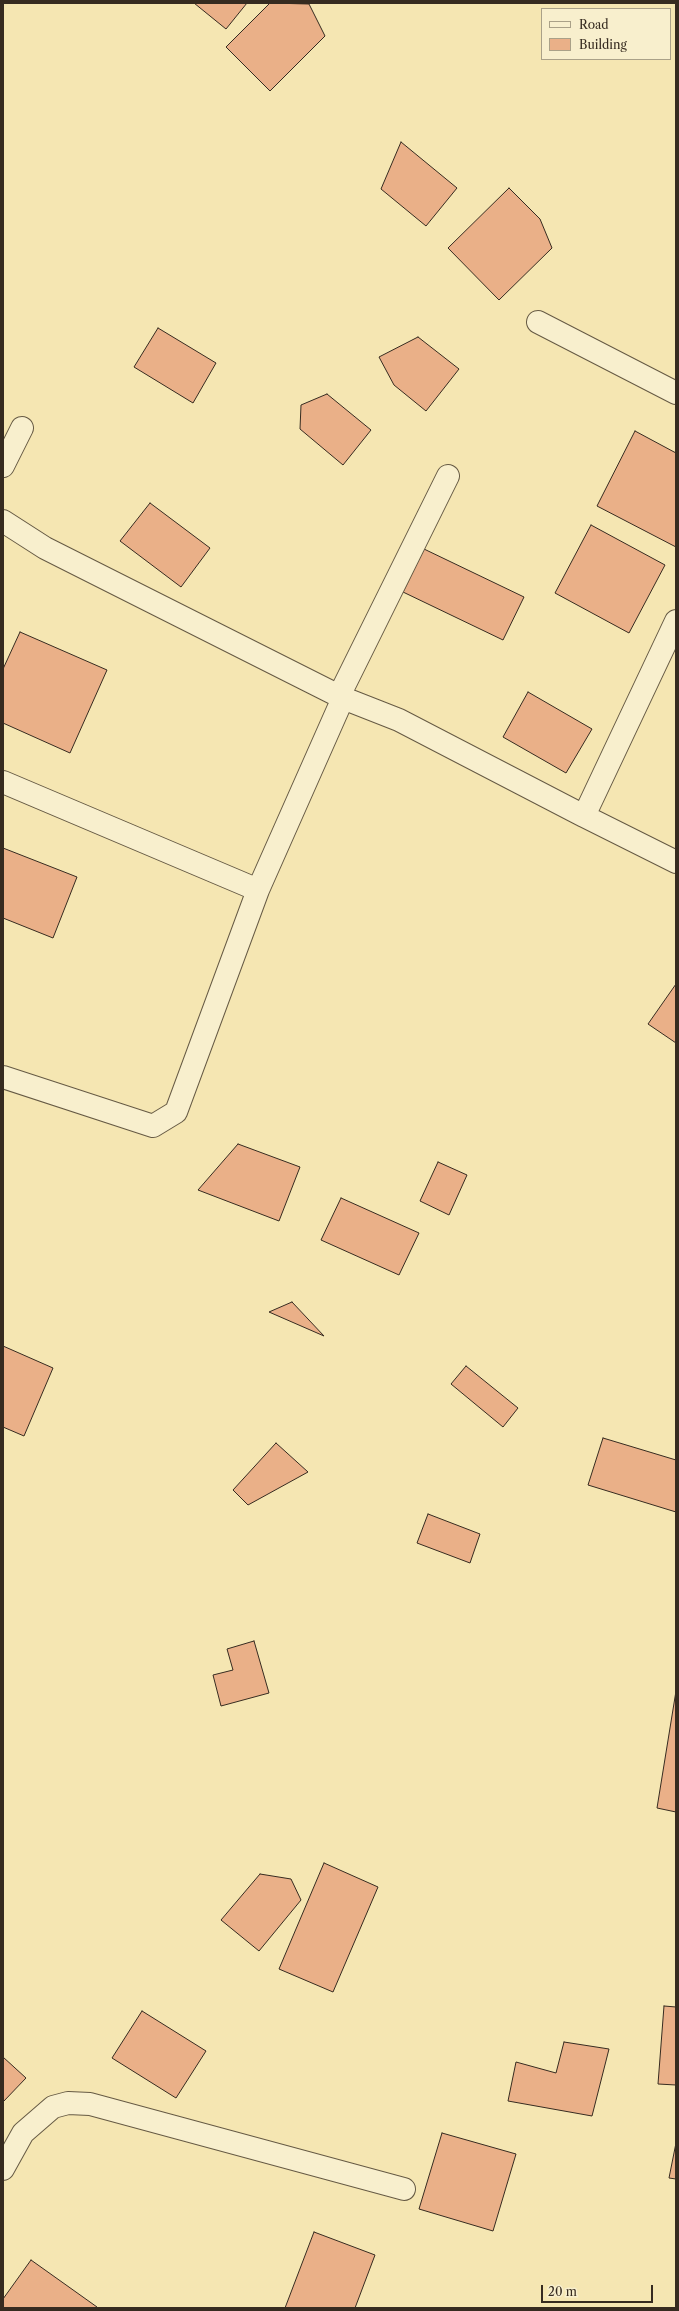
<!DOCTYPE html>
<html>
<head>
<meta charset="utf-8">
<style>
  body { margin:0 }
  #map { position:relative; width:679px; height:2311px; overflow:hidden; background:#f5e6b2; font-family:"Libre Caslon Text",serif }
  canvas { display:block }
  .frame { position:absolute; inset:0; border:4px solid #362b20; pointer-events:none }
  .legend { position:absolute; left:541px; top:8px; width:130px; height:52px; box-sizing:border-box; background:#f8efcd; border:1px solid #aaa188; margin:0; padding:5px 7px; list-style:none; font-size:12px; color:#362b20 }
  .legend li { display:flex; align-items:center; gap:8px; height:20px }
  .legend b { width:20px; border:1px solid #aaa188 }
  .scale { position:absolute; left:541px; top:2285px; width:112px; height:18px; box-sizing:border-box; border:2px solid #362b20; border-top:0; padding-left:5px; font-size:12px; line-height:14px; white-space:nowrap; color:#362b20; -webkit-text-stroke:3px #f8efcd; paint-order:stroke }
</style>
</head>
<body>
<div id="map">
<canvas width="679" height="2311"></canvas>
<div class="frame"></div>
<ul class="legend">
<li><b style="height:5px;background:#f8efcd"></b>Road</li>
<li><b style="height:11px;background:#eab088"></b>Building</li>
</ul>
<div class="scale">20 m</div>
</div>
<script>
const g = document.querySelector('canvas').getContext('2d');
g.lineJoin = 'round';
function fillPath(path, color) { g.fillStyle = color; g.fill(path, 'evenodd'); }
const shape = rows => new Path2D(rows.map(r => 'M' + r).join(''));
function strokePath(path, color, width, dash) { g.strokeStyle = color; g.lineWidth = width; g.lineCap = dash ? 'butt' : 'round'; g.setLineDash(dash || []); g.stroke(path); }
const building = shape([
  [194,3,247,3,226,29,194,3],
  [270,3,309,4,325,36,270,91,226,47,270,3],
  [401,142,457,188,426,226,381,189,401,142],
  [509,188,540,219,552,248,499,300,448,248,509,188],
  [158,328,216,363,193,403,134,367,158,328],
  [418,337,459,369,426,411,394,385,379,357,418,337],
  [327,394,371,430,343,465,300,429,301,405,327,394],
  [635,431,676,453,676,547,597,506,635,431],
  [150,503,210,548,181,587,120,541,150,503],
  [591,525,665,565,629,633,555,593,591,525],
  [424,549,524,597,503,640,403,592,424,549],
  [20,632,107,670,70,753,3,723,3,669,20,632],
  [528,692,592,729,566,773,503,737,528,692],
  [3,848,77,877,53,938,3,918,3,848],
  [676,984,676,1043,648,1024,676,984],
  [238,1144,300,1167,279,1221,198,1190,238,1144],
  [438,1162,467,1175,449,1215,420,1201,438,1162],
  [341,1198,419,1233,399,1275,321,1240,341,1198],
  [292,1302,324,1336,269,1312,292,1302],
  [3,1346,53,1368,24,1436,3,1427,3,1346],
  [466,1366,518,1408,503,1427,451,1384,466,1366],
  [603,1438,676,1460,676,1512,588,1485,603,1438],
  [276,1443,308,1472,248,1505,233,1490,276,1443],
  [428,1514,480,1534,470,1563,417,1543,428,1514],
  [254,1641,269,1693,221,1706,213,1675,233,1670,227,1649,254,1641],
  [676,1691,676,1812,657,1808,676,1691],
  [324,1863,378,1887,333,1992,279,1969,324,1863],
  [260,1874,291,1879,301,1900,259,1951,221,1920,260,1874],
  [664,2006,676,2007,676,2085,658,2084,664,2006],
  [142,2011,206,2051,176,2098,112,2058,142,2011],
  [564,2042,609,2049,592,2116,508,2101,516,2062,556,2073,564,2042],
  [3,2057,26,2078,3,2102,3,2057],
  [442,2133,516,2154,493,2231,419,2209,442,2133],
  [676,2143,676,2179,669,2178,676,2143],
  [314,2232,375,2255,355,2308,285,2308,314,2232],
  [31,2260,97,2307,96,2308,3,2308,3,2299,31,2260]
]);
const minor = shape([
  [538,322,676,393],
  [3,466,22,428],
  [3,521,45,548,343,698],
  [339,696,448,476],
  [3,782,258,890],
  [584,816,676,862],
  [3,1077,153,1126,176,1112,258,890,343,698,399,720,584,816,676,621],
  [3,2169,23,2133,53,2107,68,2103,90,2104,404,2189]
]);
fillPath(building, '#eab088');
strokePath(building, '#362b20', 1);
strokePath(minor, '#665a44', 24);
strokePath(minor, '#f8efcd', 22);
</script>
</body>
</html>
